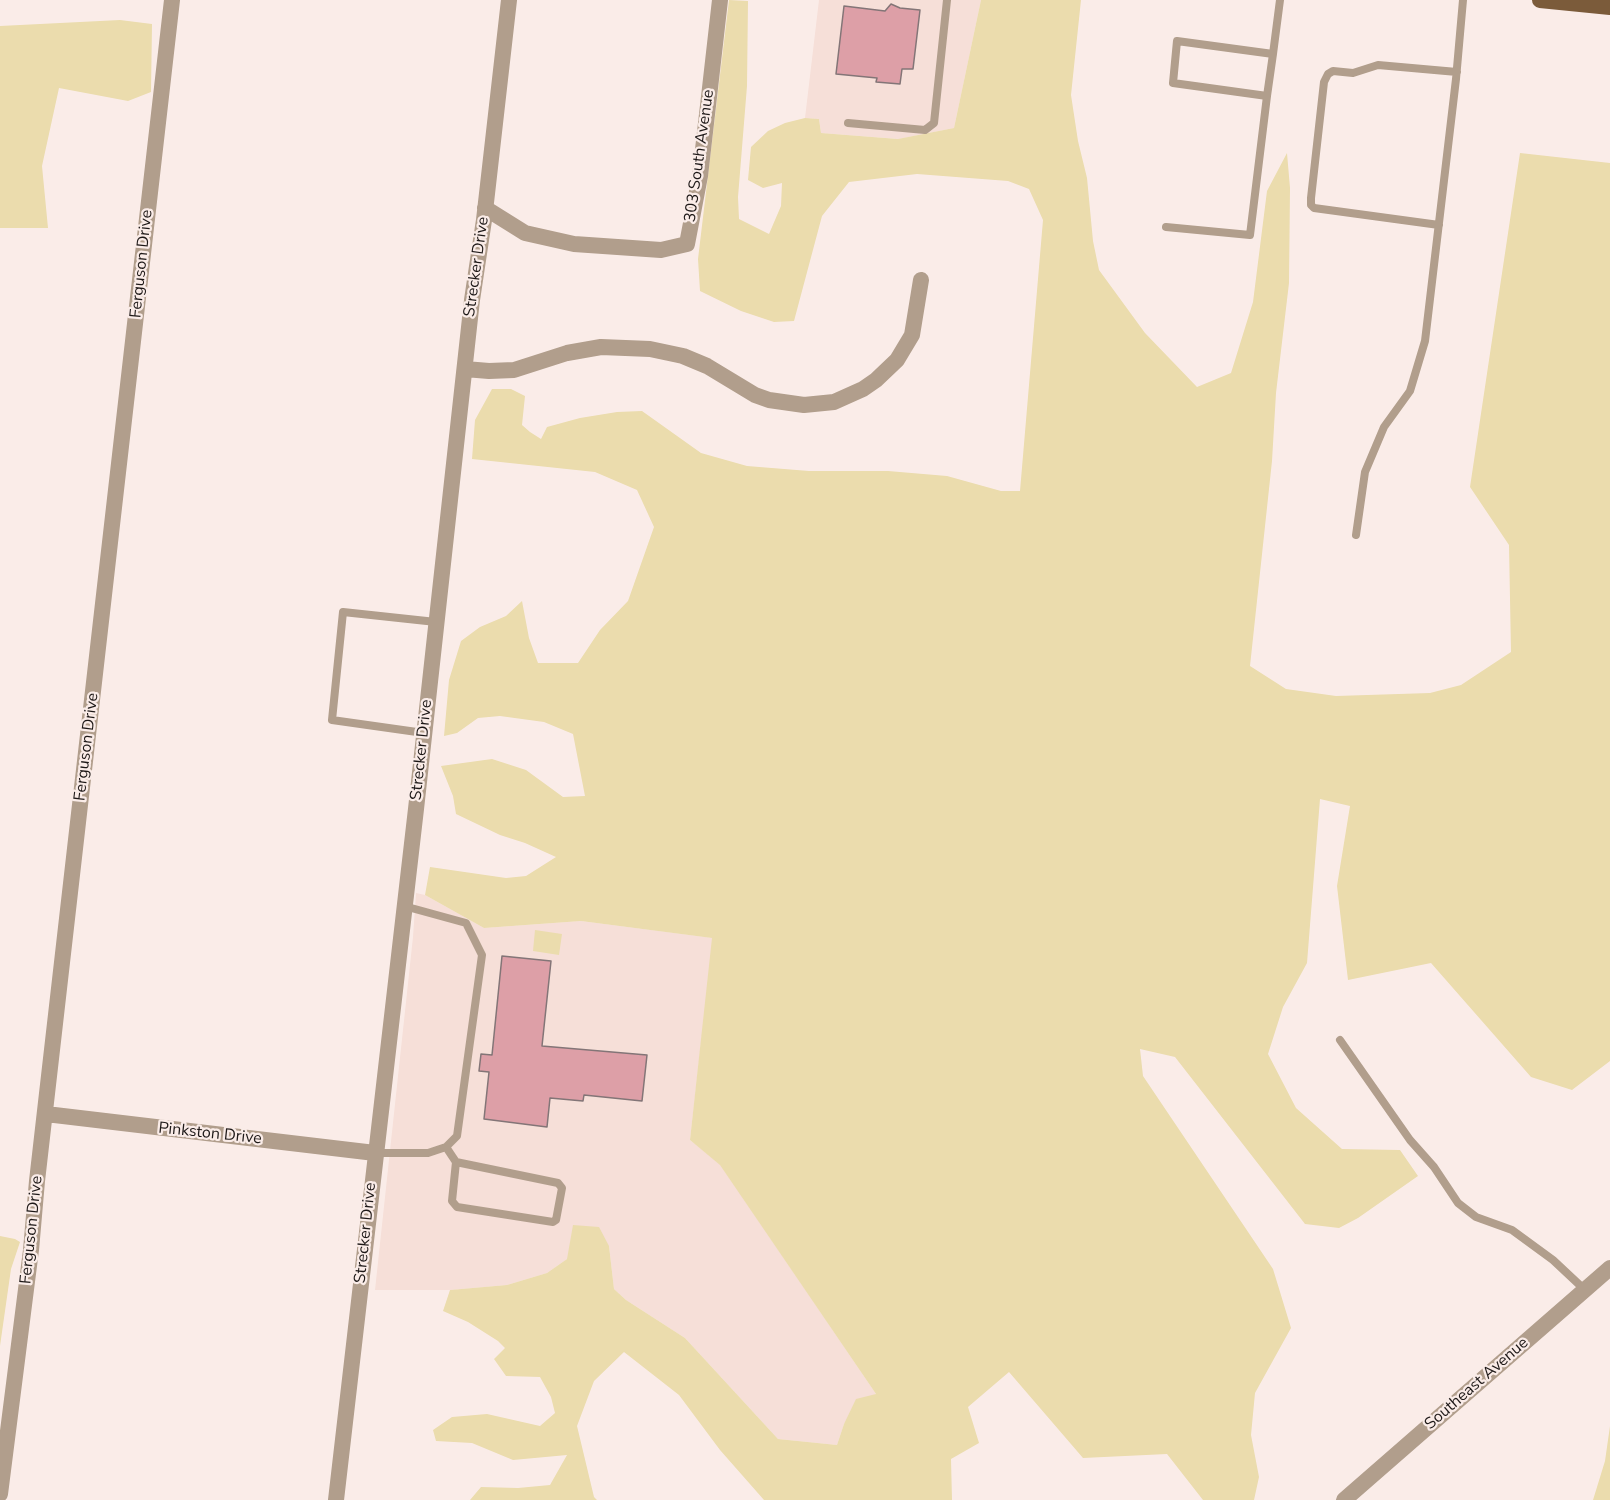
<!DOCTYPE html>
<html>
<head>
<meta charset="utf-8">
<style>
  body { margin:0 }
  canvas { display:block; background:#faece8 }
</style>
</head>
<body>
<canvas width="1610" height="1500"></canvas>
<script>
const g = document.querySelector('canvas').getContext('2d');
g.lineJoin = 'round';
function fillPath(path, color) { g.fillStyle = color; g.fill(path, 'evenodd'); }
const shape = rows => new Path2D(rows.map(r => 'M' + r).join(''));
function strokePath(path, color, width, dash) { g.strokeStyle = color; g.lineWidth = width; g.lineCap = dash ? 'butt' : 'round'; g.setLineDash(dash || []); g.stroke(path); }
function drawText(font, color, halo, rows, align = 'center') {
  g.font = font + ' "Nunito Sans",sans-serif'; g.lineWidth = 4.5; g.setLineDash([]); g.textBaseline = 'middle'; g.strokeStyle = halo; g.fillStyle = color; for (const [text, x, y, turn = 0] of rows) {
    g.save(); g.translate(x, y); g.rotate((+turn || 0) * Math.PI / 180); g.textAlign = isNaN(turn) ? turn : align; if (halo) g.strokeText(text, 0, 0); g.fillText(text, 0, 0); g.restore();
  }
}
const built = shape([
  [819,0,981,0,954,128,899,139,821,133,819,119,805,118],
  [416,893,425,895,484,928,581,921,713,938,690,1140,720,1164,876,1394,844,1424,837,1445,778,1439,685,1338,626,1300,614,1289,609,1246,567,1259,547,1273,507,1285,450,1290,375,1290,413,937]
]);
const green = shape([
  [729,0,748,1,747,86,738,197,739,219,769,234,781,206,782,183,763,188,748,180,751,147,768,131,785,123,805,118,819,119,821,133,898,139,954,128,981,0,1081,0,1071,95,1078,141,1087,178,1093,241,1099,270,1145,333,1197,387,1231,373,1253,302,1267,191,1287,153,1290,188,1289,283,1276,393,1272,461,1250,666,1286,689,1336,696,1430,693,1461,685,1511,652,1509,545,1470,487,1520,153,1610,163,1610,1061,1572,1090,1531,1077,1431,963,1348,980,1337,886,1350,806,1320,799,1307,963,1283,1007,1268,1054,1296,1108,1342,1149,1400,1150,1418,1176,1358,1218,1339,1228,1305,1224,1175,1057,1140,1049,1143,1076,1273,1269,1291,1328,1255,1393,1251,1435,1259,1477,1254,1500,1203,1500,1167,1454,1083,1458,1009,1372,968,1407,979,1443,951,1459,952,1500,764,1500,720,1450,679,1395,624,1352,594,1381,577,1426,594,1497,597,1500,470,1500,481,1487,518,1488,550,1485,567,1455,513,1460,472,1443,436,1441,433,1430,452,1417,487,1414,540,1426,555,1413,551,1397,540,1377,506,1376,494,1359,505,1348,498,1341,468,1322,443,1311,450,1290,507,1285,547,1273,567,1259,573,1225,599,1227,609,1246,614,1289,626,1300,685,1338,778,1439,837,1445,844,1424,856,1399,876,1394,720,1165,690,1140,712,938,581,921,484,928,425,895,430,867,506,878,526,876,556,857,525,843,500,835,456,814,453,796,441,766,492,759,526,770,563,797,585,796,573,734,544,722,500,716,478,718,457,733,444,736,449,680,461,641,480,627,506,616,522,601,529,638,538,663,578,663,600,630,628,601,654,527,637,490,595,472,472,459,475,420,492,389,511,389,525,396,522,425,530,432,541,439,547,427,580,418,617,412,642,411,701,453,747,466,809,471,888,471,947,476,1001,491,1020,491,1043,220,1029,189,1008,181,917,174,849,182,822,216,794,321,774,322,741,311,700,291,698,259],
  [120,20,152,24,151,92,128,101,59,88,42,166,48,228,0,228,0,26],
  [535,930,562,934,559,955,533,951],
  [0,1236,15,1239,20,1242,11,1269,0,1346],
  [1610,1426,1610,1500,1593,1500,1605,1461]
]);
const building = shape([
  [891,4,900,8,920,10,913,69,902,69,900,84,876,82,877,78,836,74,844,6,885,11,891,4],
  [502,956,551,961,542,1046,647,1055,642,1101,584,1095,583,1101,550,1098,547,1127,484,1119,489,1072,479,1071,481,1054,492,1055,502,956]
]);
const service = shape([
  [1273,54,1177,41,1173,83,1267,96,1273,54,1280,0],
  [848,123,925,130,934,123,947,0],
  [1439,225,1314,208,1311,205,1311,198,1324,82,1328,74,1333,71,1353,73,1378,65,1457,72],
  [1166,227,1250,235,1267,96],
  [1356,535,1365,472,1384,427,1410,391,1425,341,1456,79,1463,0],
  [424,733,332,720,343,612,436,622],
  [1340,1040,1410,1140,1434,1167,1458,1203,1476,1217,1512,1230,1553,1260,1585,1290],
  [446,1147,456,1162,558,1183,562,1188,556,1220,553,1222,457,1207,452,1201,456,1162],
  [375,1153,428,1153,446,1147,457,1136,482,955,466,923,404,906]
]);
const minor = shape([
  [485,208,525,233,574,244,661,250,687,244,700,176,720,0],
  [465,369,489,371,514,370,567,353,601,347,650,349,683,356,707,366,755,395,769,400,804,405,834,402,863,389,876,380,897,360,912,335,921,280],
  [46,1114,375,1153],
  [0,1494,31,1250,37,1181,172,0],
  [336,1500,416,809,472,300,484,220,509,0]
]);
const tertiary = shape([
  [1344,1500,1610,1268]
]);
const primary = shape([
  [1540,0,1610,7]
]);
const streetNames = [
  ["303 South Avenue",700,156,-82],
  ["Ferguson Drive",142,264,-84],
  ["Strecker Drive",477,267,-82],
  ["Ferguson Drive",87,747,-83],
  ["Strecker Drive",422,750,-84],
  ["Pinkston Drive",210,1134,6],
  ["Ferguson Drive",32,1230,-84],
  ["Strecker Drive",366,1233,-84],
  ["Southeast Avenue",1477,1384,-41]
];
fillPath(built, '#f6dfd8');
fillPath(green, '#ebdcad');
fillPath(building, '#dd9fa7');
strokePath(building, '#837577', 1.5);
strokePath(service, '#b19e8c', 8);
strokePath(minor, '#b19e8c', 16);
strokePath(tertiary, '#b19e8c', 16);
strokePath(primary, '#7b5b3a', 16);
drawText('16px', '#1d1817', '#faece8', streetNames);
</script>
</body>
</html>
